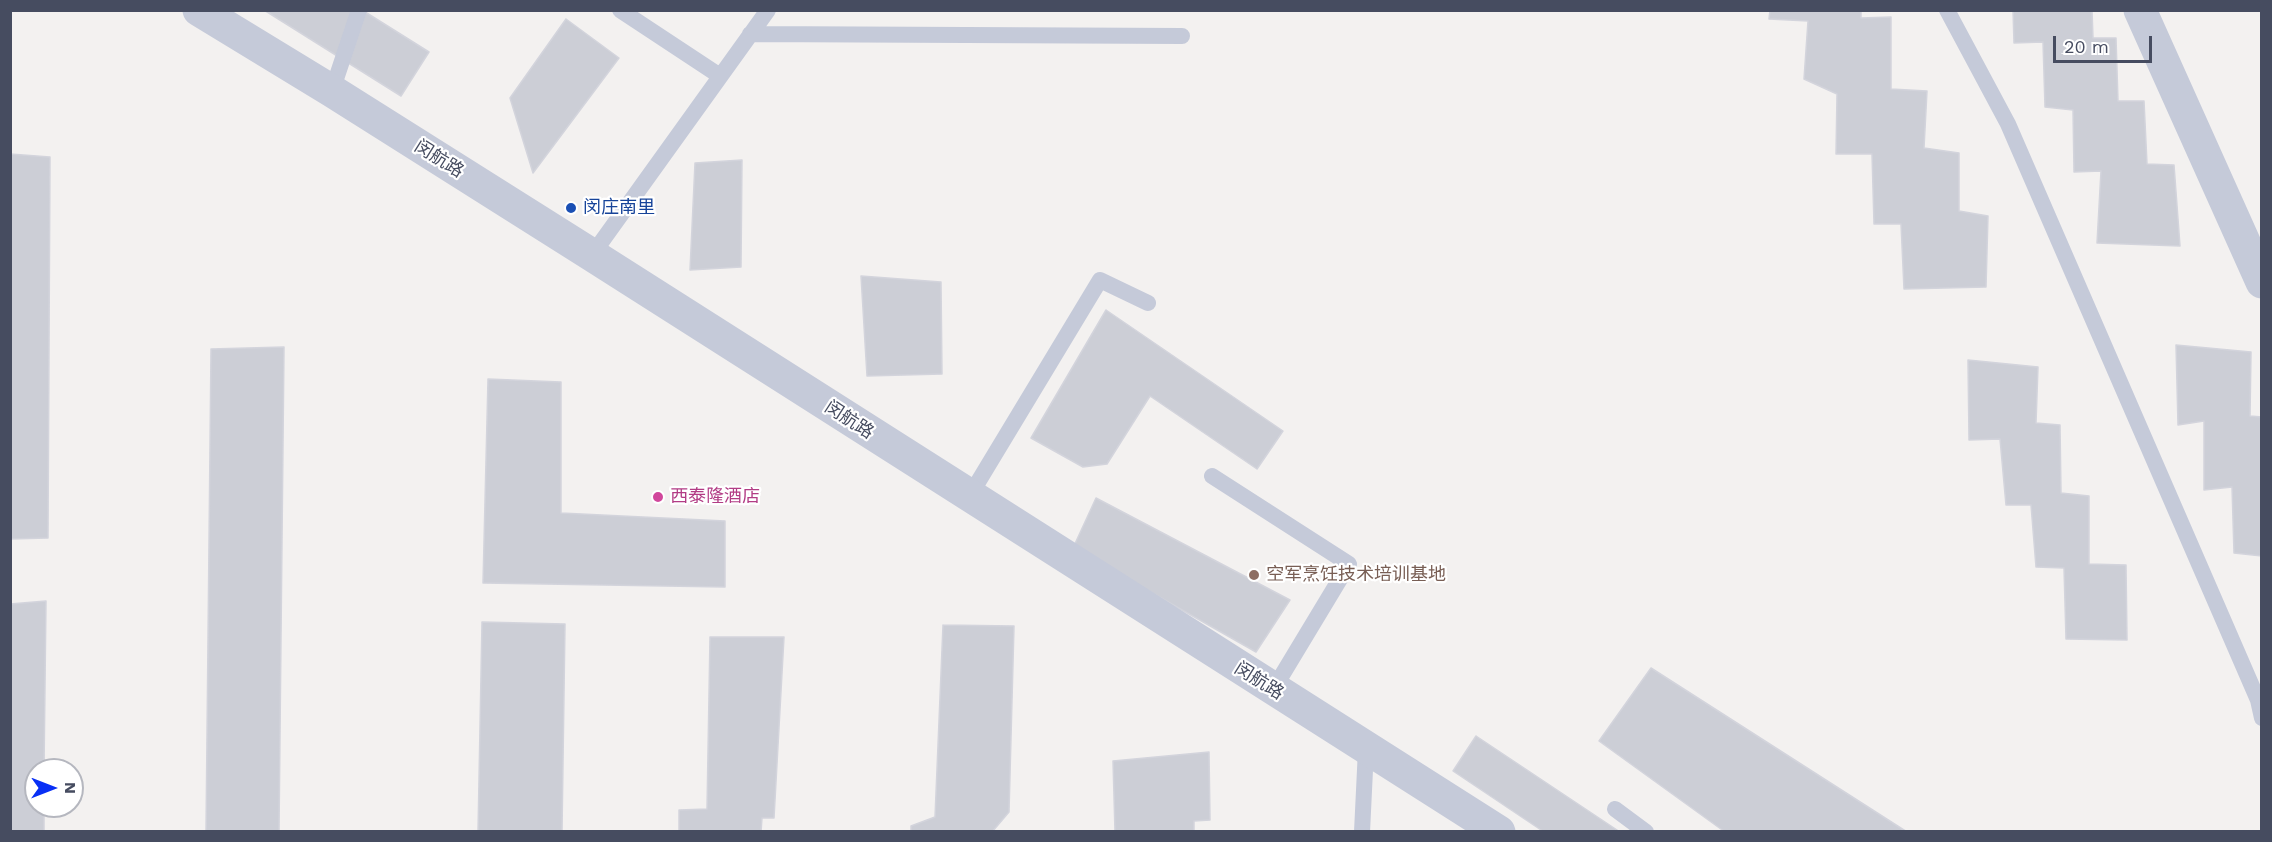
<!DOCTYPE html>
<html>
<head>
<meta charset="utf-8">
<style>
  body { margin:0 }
  #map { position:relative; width:2272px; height:842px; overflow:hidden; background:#f3f1f0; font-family:"Work Sans",sans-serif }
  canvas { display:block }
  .frame { position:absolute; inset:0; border:12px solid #464c60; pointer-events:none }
  .north { position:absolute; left:24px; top:758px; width:60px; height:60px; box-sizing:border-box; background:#fff; border:2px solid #b5b7bf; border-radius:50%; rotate:90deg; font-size:16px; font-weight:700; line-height:24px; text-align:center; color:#464c60 }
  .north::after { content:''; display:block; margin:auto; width:21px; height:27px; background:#082ff5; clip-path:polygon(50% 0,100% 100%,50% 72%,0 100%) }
  .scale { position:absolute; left:2053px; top:36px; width:99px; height:27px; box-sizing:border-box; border:3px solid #464c60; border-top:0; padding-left:8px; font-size:18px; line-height:21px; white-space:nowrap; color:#464c60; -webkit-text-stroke:4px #fff; paint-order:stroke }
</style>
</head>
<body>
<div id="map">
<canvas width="2272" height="842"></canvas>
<div class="frame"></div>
<div class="north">N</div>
<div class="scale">20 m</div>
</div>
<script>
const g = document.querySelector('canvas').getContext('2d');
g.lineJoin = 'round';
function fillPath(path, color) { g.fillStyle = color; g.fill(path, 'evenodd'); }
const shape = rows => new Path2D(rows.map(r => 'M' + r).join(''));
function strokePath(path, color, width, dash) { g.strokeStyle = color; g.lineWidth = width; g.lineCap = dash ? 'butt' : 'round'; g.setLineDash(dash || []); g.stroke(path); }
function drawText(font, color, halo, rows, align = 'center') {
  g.font = font + ' "Work Sans","Noto Sans SC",sans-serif'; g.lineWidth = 4.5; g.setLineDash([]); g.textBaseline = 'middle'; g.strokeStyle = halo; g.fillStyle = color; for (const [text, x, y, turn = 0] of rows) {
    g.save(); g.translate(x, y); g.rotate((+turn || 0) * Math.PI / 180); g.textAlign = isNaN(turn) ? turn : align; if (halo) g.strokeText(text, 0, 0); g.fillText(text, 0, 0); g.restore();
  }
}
const building = shape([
  [264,10,362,10,429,52,401,96,264,10],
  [1770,10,1861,10,1861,18,1891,17,1891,89,1927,91,1924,148,1959,153,1959,211,1988,216,1986,287,1904,289,1901,224,1874,224,1872,154,1836,154,1837,94,1804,79,1808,21,1769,19,1770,10],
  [2013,10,2092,10,2093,38,2116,38,2118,101,2144,101,2147,164,2174,165,2180,246,2097,243,2101,171,2074,172,2073,110,2045,107,2043,42,2014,43,2013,10],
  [566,19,619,58,533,173,510,98,566,19],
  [10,154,50,157,48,538,10,539,10,154],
  [742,160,741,267,690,270,695,163,742,160],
  [861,276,941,282,942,374,867,376,861,276],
  [1106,310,1283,431,1257,469,1150,396,1107,464,1083,467,1031,438,1106,310],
  [2176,345,2251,352,2250,416,2262,417,2262,556,2234,553,2232,487,2204,490,2204,421,2178,425,2176,345],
  [284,347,279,832,206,832,211,349,284,347],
  [1968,360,2038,367,2036,423,2060,425,2061,493,2089,496,2089,564,2126,565,2127,640,2066,639,2064,568,2036,567,2031,505,2006,505,2000,439,1969,440,1968,360],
  [488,379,561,382,561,513,725,521,725,587,483,583,488,379],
  [1096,498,1290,600,1256,652,1073,548,1096,498],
  [46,601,44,770,36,770,36,806,44,806,44,832,10,832,10,604,46,601],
  [482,622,565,624,562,832,478,832,482,622],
  [943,625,1014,626,1009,812,992,832,911,832,911,826,935,817,943,625],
  [710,637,784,637,774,818,762,818,761,832,679,832,679,810,707,809,710,637],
  [1651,668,1907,832,1725,832,1599,741,1651,668],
  [1476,736,1620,832,1544,832,1453,771,1476,736],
  [1209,752,1210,820,1194,821,1194,832,1115,832,1113,761,1209,752]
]);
const lane = shape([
  [620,10,720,76],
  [1947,10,2008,124,2258,700,2262,718],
  [750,34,1182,36],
  [332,91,359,10],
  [592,255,768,10],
  [1212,476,1349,564,1273,690],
  [969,497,1100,280,1148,303],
  [1615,809,1646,832],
  [1362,832,1366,749]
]);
const street = shape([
  [199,10,332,91,592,255,1499,832],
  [2140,10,2262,282]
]);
const markers = [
  [571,208,6,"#1a4fb4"],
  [658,497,6,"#d1479c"],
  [1254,575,6,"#8d6e63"]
];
const streetNames = [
  ["闵航路",439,159,32],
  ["闵航路",849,420,33],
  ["闵航路",1259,681,32]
];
const transitNames = [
  ["闵庄南里",583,208]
];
const hotelNames = [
  ["西泰隆酒店",670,497]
];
const educationNames = [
  ["空军烹饪技术培训基地",1266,575]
];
fillPath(building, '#ccced6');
strokePath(building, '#d3d4dc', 1.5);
strokePath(lane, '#c5cad9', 16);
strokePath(street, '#c5cad9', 33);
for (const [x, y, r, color] of markers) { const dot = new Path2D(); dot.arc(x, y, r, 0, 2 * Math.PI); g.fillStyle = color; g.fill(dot); strokePath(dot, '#fff', 2); }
drawText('18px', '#464c60', '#fff', streetNames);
drawText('18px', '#164399', '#fff', transitNames, 'left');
drawText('18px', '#b23c85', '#fff', hotelNames, 'left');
drawText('18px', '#785e54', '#fff', educationNames, 'left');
</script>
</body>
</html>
